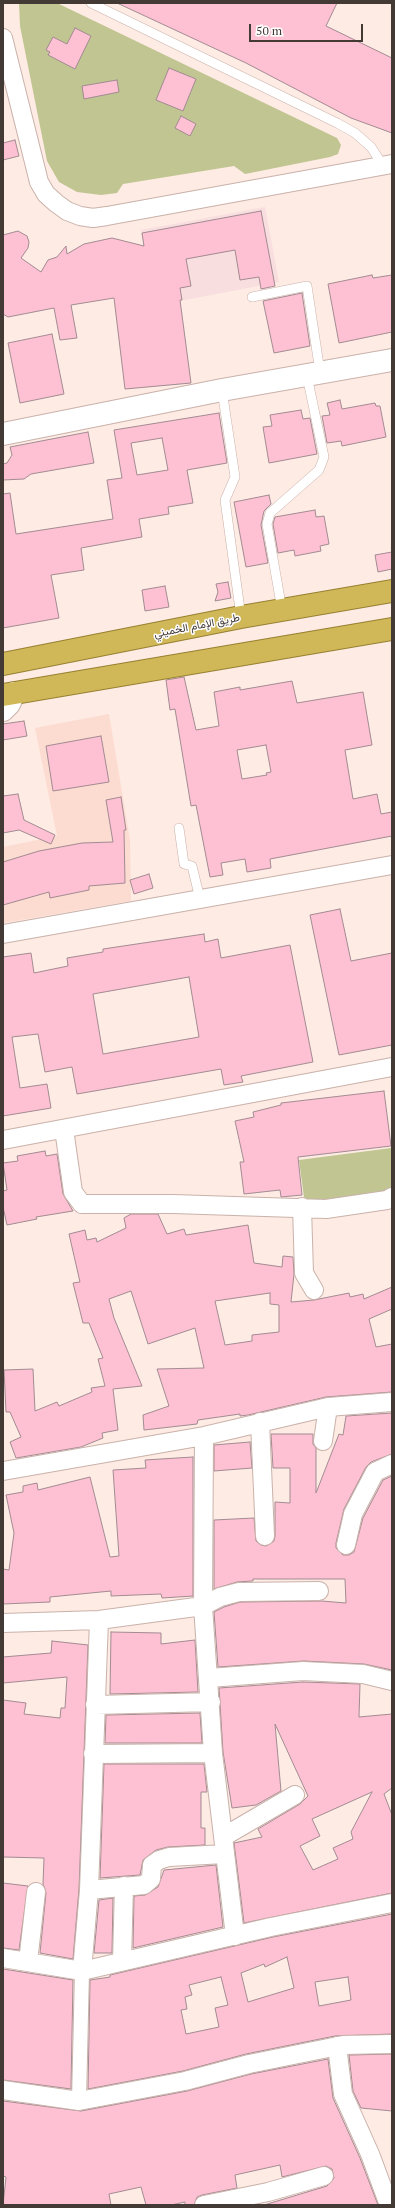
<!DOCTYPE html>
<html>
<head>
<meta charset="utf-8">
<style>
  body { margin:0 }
  #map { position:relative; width:395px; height:2208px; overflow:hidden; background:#feebe4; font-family:"PT Serif",serif }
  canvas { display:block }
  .frame { position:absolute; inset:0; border:4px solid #433a36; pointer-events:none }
  .scale { position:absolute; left:249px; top:24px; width:114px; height:18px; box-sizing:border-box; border:2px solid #433a36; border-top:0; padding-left:5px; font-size:12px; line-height:14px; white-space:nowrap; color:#433a36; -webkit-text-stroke:3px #fff; paint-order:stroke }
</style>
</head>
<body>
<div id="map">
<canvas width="395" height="2208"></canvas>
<div class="frame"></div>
<div class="scale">50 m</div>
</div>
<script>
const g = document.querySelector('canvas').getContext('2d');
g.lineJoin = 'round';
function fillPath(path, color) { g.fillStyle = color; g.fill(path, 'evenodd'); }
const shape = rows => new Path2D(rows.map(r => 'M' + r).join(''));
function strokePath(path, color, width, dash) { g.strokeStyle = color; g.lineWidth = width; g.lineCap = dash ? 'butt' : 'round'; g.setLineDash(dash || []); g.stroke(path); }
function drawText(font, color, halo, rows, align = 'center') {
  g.font = font + ' "PT Serif",Vazirmatn,serif'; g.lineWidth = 3; g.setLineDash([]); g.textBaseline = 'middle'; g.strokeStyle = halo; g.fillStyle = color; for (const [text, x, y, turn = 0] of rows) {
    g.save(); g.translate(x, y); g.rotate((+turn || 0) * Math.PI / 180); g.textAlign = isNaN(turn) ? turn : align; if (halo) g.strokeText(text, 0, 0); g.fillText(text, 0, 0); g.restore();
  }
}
const built = shape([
  [109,714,130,840,131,901,3,923,3,847,57,836,35,728]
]);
const education = shape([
  [265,207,279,282,154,306,141,230]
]);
const green = shape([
  [19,3,57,3,337,138,341,145,338,154,330,157,245,174,234,166,123,184,117,193,101,195,77,192,59,182,47,161,20,26],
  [391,1148,392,1193,305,1205,299,1160]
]);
const building = shape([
  [117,3,337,3,326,26,392,58,392,133,351,118,246,63,117,3],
  [75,28,91,36,75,69,48,55,50,52,46,50,53,37,67,44,75,28],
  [169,68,196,79,183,111,156,100,169,68],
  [117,80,119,92,84,99,82,86,117,80],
  [181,116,196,124,190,136,175,128,181,116],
  [15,140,19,156,3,160,3,143,15,140],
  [261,211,275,286,261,289,259,277,240,280,235,250,186,259,191,286,180,288,182,300,180,300,191,383,125,389,114,298,71,305,77,338,60,340,54,308,8,317,3,314,3,235,18,231,27,236,29,242,28,248,21,258,41,272,48,260,57,257,66,246,67,254,84,244,112,238,144,246,142,233,261,211],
  [372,275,373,278,392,275,392,332,339,343,328,284,372,275],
  [302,293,310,346,274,353,263,301,302,293],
  [52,334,64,394,20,403,8,343,52,334],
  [340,400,342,409,375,403,376,406,380,406,386,437,342,446,341,441,327,443,322,416,330,415,327,403,340,400],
  [301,410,303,419,310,418,317,454,269,463,263,427,272,426,270,415,301,410],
  [219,413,227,463,187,470,193,503,168,507,169,514,139,519,142,537,81,548,84,570,51,575,59,618,3,628,3,494,10,493,16,534,113,519,107,480,122,478,114,430,219,413],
  [162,438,168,470,137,475,131,443,162,438],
  [88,432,94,463,31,474,24,479,3,480,3,464,7,463,12,455,10,447,88,432],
  [269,495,271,504,264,511,261,525,268,563,246,567,234,502,269,495],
  [315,510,316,517,324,516,329,544,320,546,321,551,295,556,294,550,278,553,273,524,275,517,315,510],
  [392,552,392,569,378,572,375,555,392,552],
  [228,582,231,598,215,601,218,592,216,584,228,582],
  [165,586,169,607,145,611,142,590,165,586],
  [184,677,196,730,219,726,214,692,240,687,240,690,292,681,297,703,363,692,372,745,345,750,353,799,377,794,381,814,392,812,392,836,270,859,271,868,247,872,245,859,221,863,223,875,210,877,196,805,191,806,175,709,170,710,166,680,184,677],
  [266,745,271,772,266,773,267,775,242,779,237,750,266,745],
  [24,721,27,736,3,740,3,724,24,721],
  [101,736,109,782,53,791,46,746,101,736],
  [18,794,24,820,55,835,51,844,19,830,3,833,3,796,18,794],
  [121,797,126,830,124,830,125,883,89,886,89,890,50,898,49,892,3,905,3,862,39,851,82,843,113,842,106,800,121,797],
  [149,874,153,888,134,894,130,880,149,874],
  [340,909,351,961,392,953,392,1045,339,1055,310,915,340,909],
  [204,934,205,942,218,939,221,958,290,945,313,1062,241,1076,243,1082,224,1085,221,1069,77,1094,72,1067,45,1072,38,1034,12,1037,20,1088,47,1084,51,1108,3,1116,3,957,31,953,34,973,68,966,67,958,103,952,103,949,204,934],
  [189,977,199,1037,103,1054,93,994,189,977],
  [384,1091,391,1146,298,1157,302,1195,281,1197,280,1190,244,1194,240,1162,244,1162,235,1121,254,1117,253,1112,281,1105,281,1103,384,1091],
  [45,1151,46,1156,57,1154,63,1194,73,1211,36,1217,37,1219,7,1225,3,1207,3,1191,7,1190,3,1163,18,1161,17,1156,45,1151],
  [131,1214,158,1214,167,1234,184,1229,186,1235,248,1225,254,1263,282,1267,283,1256,293,1257,294,1274,291,1302,314,1300,349,1293,350,1297,363,1294,364,1299,392,1287,392,1309,369,1319,376,1347,392,1344,392,1392,326,1397,248,1415,240,1416,240,1414,198,1420,197,1424,144,1430,143,1415,169,1406,157,1369,204,1368,195,1328,148,1344,131,1291,109,1299,114,1318,142,1386,113,1389,118,1430,102,1433,103,1438,81,1447,16,1458,10,1442,21,1437,10,1412,6,1412,4,1370,33,1369,35,1411,57,1402,59,1406,92,1392,91,1388,105,1386,98,1359,103,1358,89,1323,83,1323,73,1283,80,1282,69,1234,85,1230,87,1240,96,1238,97,1242,126,1228,124,1218,131,1214],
  [270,1293,270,1304,279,1305,279,1332,252,1335,252,1341,225,1345,215,1301,270,1293],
  [392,1413,392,1454,371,1462,366,1467,344,1509,336,1543,336,1548,343,1555,349,1555,354,1552,363,1518,383,1480,392,1476,392,1670,364,1664,304,1661,218,1667,214,1612,224,1607,240,1602,322,1601,346,1603,345,1579,253,1579,253,1581,237,1582,214,1589,214,1520,254,1518,256,1541,261,1545,266,1546,274,1541,275,1536,275,1502,290,1503,290,1468,273,1468,271,1434,313,1434,313,1444,316,1448,316,1493,339,1434,343,1435,346,1416,392,1413],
  [250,1442,252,1468,214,1471,214,1445,250,1442],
  [193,1457,193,1596,162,1598,161,1594,111,1596,111,1591,50,1597,50,1602,3,1604,3,1569,9,1570,14,1533,6,1495,23,1492,23,1486,37,1483,38,1490,90,1477,110,1557,119,1556,113,1470,146,1468,145,1460,193,1457],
  [111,1632,161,1633,161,1644,195,1640,198,1692,110,1694,111,1632],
  [52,1641,88,1645,79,1889,73,1959,40,1953,46,1893,43,1884,44,1858,3,1857,3,1700,26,1703,24,1714,60,1718,61,1708,65,1708,67,1677,3,1683,3,1657,51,1653,52,1641],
  [303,1682,360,1684,359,1717,392,1714,392,1788,384,1794,392,1815,392,1893,244,1923,234,1843,262,1837,258,1829,300,1804,308,1796,275,1724,281,1791,256,1805,232,1808,223,1752,219,1688,303,1682],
  [372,1792,351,1832,353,1839,333,1848,338,1859,313,1870,300,1846,320,1836,312,1819,372,1792],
  [200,1713,202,1743,105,1743,106,1715,200,1713],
  [104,1764,204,1764,207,1792,201,1792,201,1828,205,1828,205,1845,168,1847,156,1850,143,1860,140,1875,100,1878,104,1764],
  [216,1865,223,1927,133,1948,134,1896,145,1895,158,1887,164,1870,216,1865],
  [3,1883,28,1886,19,1950,3,1948,3,1883],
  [113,1898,112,1953,94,1953,99,1900,113,1898],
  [392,1914,392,2034,335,2036,246,2054,183,2071,88,2089,90,1980,110,1977,110,1975,273,1937,392,1914],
  [287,1957,294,1988,248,2002,241,1973,264,1964,265,1967,287,1957],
  [221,1977,228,2005,215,2008,219,2027,186,2034,181,2010,187,2009,185,1997,192,1995,189,1985,221,1977],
  [348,1977,351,2000,319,2006,315,1982,348,1977],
  [3,1969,73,1980,71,2089,3,2080,3,1969],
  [392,2054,392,2111,361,2108,353,2091,349,2055,392,2054],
  [328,2059,333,2098,360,2158,378,2205,264,2205,327,2186,334,2178,332,2169,326,2166,282,2177,280,2165,235,2175,237,2188,202,2195,197,2197,194,2205,185,2205,185,2202,171,2205,146,2205,141,2187,109,2194,111,2205,3,2205,6,2177,3,2176,3,2101,81,2111,187,2091,251,2074,328,2059]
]);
const service = shape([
  [91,3,337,123,355,133,371,147,382,164],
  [252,297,307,286,320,372],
  [222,390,235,477,225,500,241,617],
  [282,610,267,524,270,513,319,470,324,457,307,376],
  [179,828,184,864,192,866,200,899]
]);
const pedestrian = shape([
  [79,2101,82,1971]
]);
const minor = shape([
  [3,38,39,182,46,194,56,203,67,211,80,216,93,218,107,216,392,164],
  [3,934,392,865],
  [64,1129,73,1192,82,1204,173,1204,326,1209,387,1200,392,1197],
  [3,1140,392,1067],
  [302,1207,304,1273,314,1290],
  [260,1422,265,1536],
  [204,1436,203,1606,213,1753,235,1936],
  [323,1441,328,1407],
  [3,1471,204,1436,328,1407,392,1402],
  [346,1545,353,1514,375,1472,392,1464],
  [3,1623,99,1620,203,1606,220,1597,239,1592,319,1591],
  [209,1678,303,1671,363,1674,392,1681],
  [95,1705,211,1702],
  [93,1754,213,1753],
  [223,1837,295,1795],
  [89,1890,144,1885,151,1879,152,1865,159,1860,169,1857,225,1854],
  [3,1958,82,1971,271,1927,392,1903],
  [122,1961,124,1886],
  [28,1962,36,1892],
  [82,1971,89,1890,99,1620],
  [337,2046,343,2094,370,2154,389,2205],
  [3,2090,79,2101,185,2081,249,2064,343,2045,392,2044],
  [204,2205,268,2192,324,2176]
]);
const tertiary = shape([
  [3,434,222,390,392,360],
  [3,710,9,704,14,693]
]);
const trunk = shape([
  [3,664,241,617,392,591],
  [3,695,392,629]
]);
const streetNames = [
  ["طريق الإمام الخميني",197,626,-11]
];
fillPath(built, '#fcdbd0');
fillPath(education, '#f9dedf');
fillPath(green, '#c0c591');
fillPath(building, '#fec0d3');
strokePath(building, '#a28b92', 1);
strokePath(service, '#c9b2aa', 10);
strokePath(pedestrian, '#c9b2aa', 16);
strokePath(minor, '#c9b2aa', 20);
strokePath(tertiary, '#c9b2aa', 24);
strokePath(trunk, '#978031', 24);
strokePath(service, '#fff', 9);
strokePath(pedestrian, '#fff', 14);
strokePath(minor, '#fff', 18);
strokePath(tertiary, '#fff', 22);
strokePath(trunk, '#d0b858', 22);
drawText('11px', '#433a36', '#fff', streetNames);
</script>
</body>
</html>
